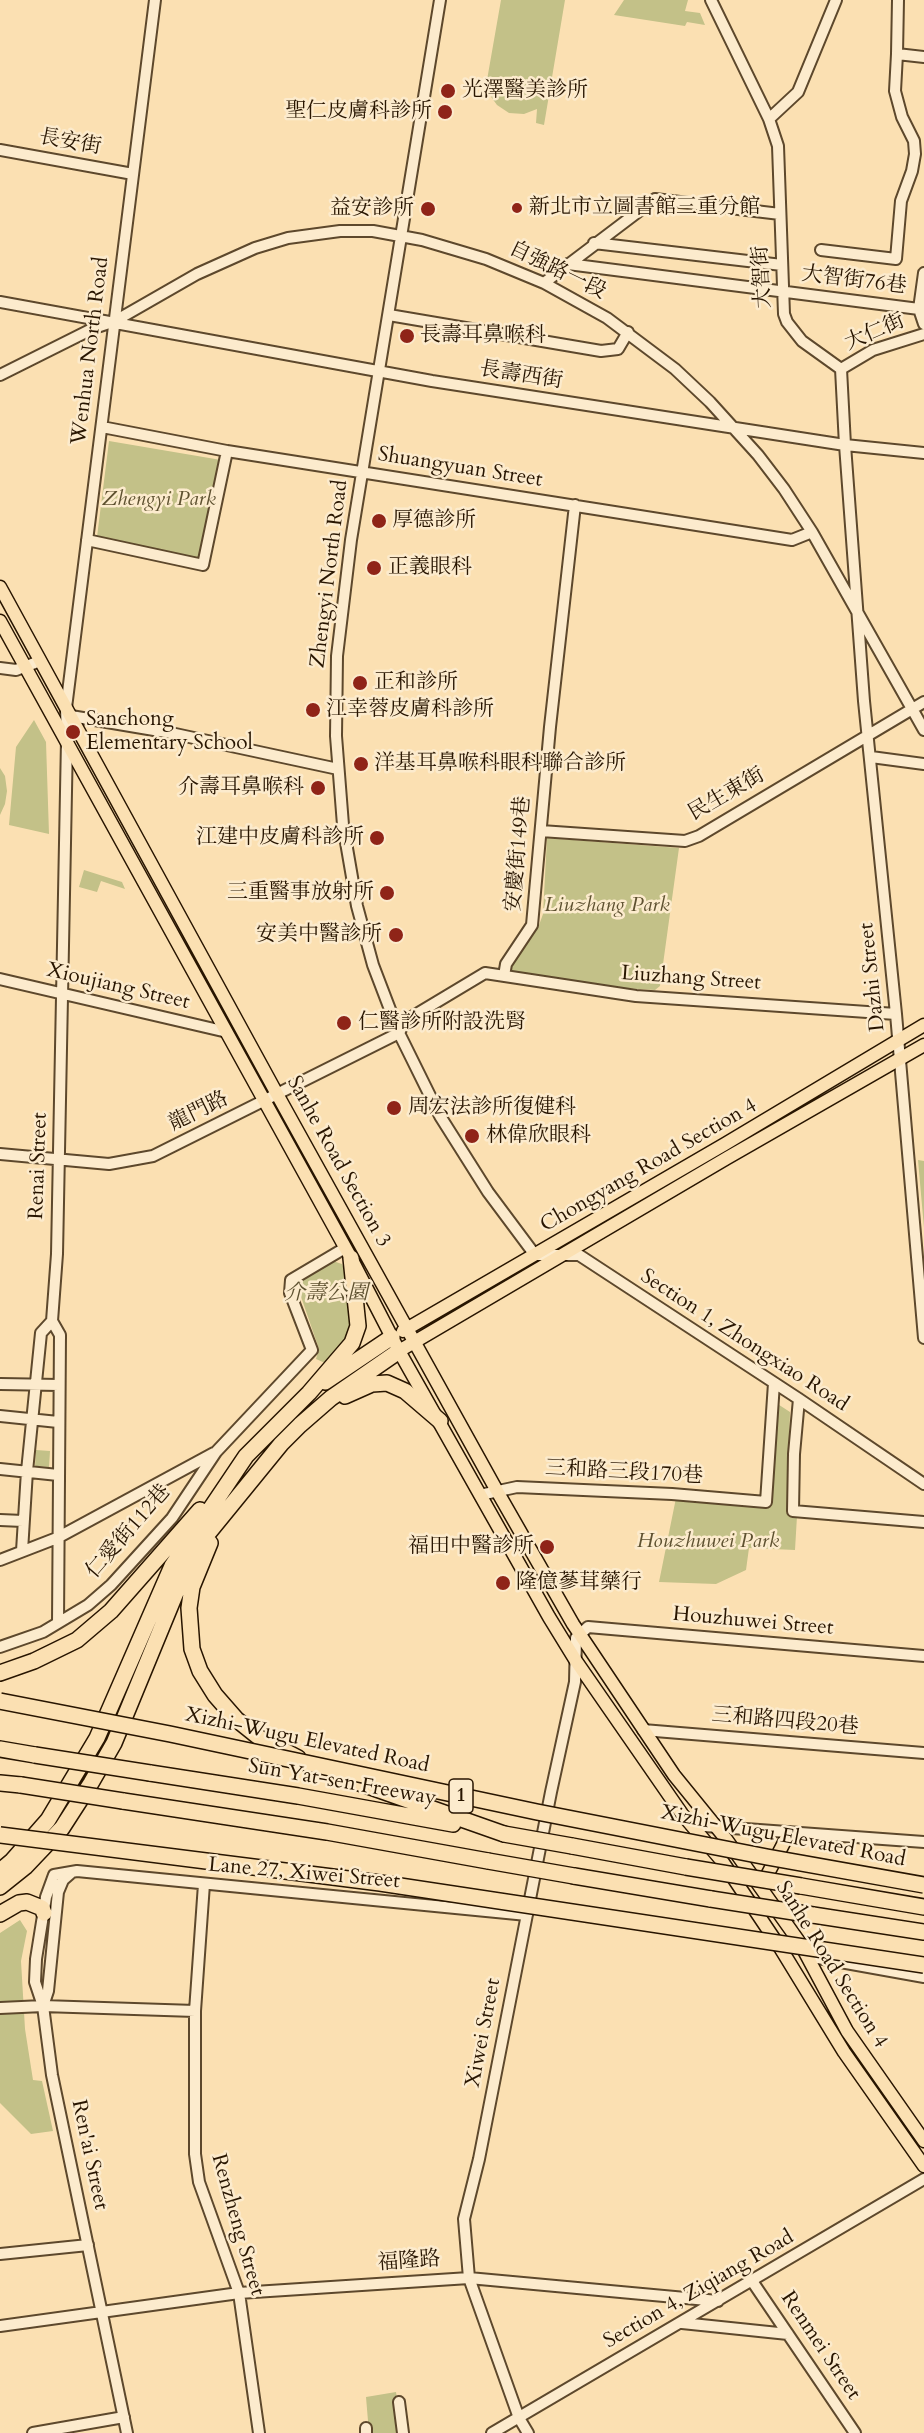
<!DOCTYPE html>
<html>
<head>
<meta charset="utf-8">
<style>
  body { margin:0 }
  canvas { display:block; background:#fbe0b2 }
</style>
</head>
<body>
<canvas width="924" height="2433"></canvas>
<script>
const g = document.querySelector('canvas').getContext('2d');
g.lineJoin = 'round';
function fillPath(path, color) { g.fillStyle = color; g.fill(path, 'evenodd'); }
const shape = rows => new Path2D(rows.map(r => 'M' + r).join(''));
function strokePath(path, color, width, dash) { g.strokeStyle = color; g.lineWidth = width; g.lineCap = dash ? 'butt' : 'round'; g.setLineDash(dash || []); g.stroke(path); }
function drawText(font, color, halo, rows, align = 'center') {
  g.font = font + ' Cardo,"Noto Serif TC",serif'; g.lineWidth = 5; g.setLineDash([]); g.textBaseline = 'middle'; g.strokeStyle = halo; g.fillStyle = color; for (const [text, x, y, turn = 0] of rows) {
    g.save(); g.translate(x, y); g.rotate((+turn || 0) * Math.PI / 180); g.textAlign = isNaN(turn) ? turn : align; if (halo) g.strokeText(text, 0, 0); g.fillText(text, 0, 0); g.restore();
  }
}
const green = shape([
  [501,0,565,0,544,125,536,123,537,109,524,114,509,113,497,105,489,94,487,80],
  [624,0,688,0,685,11,700,13,705,25,687,22,685,26,614,15],
  [109,441,221,460,199,558,97,537],
  [34,720,46,742,49,834,9,825,16,747],
  [0,768,5,776,7,791,5,804,0,815],
  [547,838,679,848,660,986,655,990,591,986,508,973,525,943,538,928,543,914],
  [84,870,122,882,125,889,101,881,97,892,79,887],
  [918,1160,924,1161,924,1228],
  [333,1261,342,1264,348,1278,354,1314,345,1342,325,1363,316,1359,319,1349,297,1285,299,1281],
  [773,1401,790,1412,787,1514,797,1516,795,1550,749,1548,746,1570,716,1584,659,1582,676,1498,769,1508],
  [36,1450,50,1451,49,1467,35,1466],
  [20,1920,27,1931,21,1961,25,2029,33,2080,42,2081,53,2131,31,2134,0,2103,0,1933],
  [396,2392,402,2433,369,2433,366,2397]
]);
const minor = shape([
  [440,0,351,540,337,656,336,736,343,825,357,906,373,965,399,1033,440,1116,488,1192,535,1255,579,1255,799,1399,924,1484],
  [711,0,769,119,778,146,784,314,787,322,802,341,841,369],
  [898,0,897,54,924,57],
  [769,119,798,92,836,0],
  [0,150,133,174],
  [594,243,782,265],
  [821,250,896,259,901,201,912,171,915,154,914,141,902,117,895,91,897,54],
  [568,264,919,309],
  [924,273,919,309,924,324],
  [544,283,655,199,780,214],
  [0,302,432,381,845,445,924,453],
  [389,315,601,351,618,349,628,332],
  [841,369,845,445,864,701,896,1014,924,1338],
  [841,369,873,350,924,334],
  [0,375,94,328,115,321,197,274,255,248,288,238,340,231,373,231,422,240,486,259,544,283,607,318,675,369,710,402,758,455,784,489,812,532,924,730],
  [102,427,227,451,792,540,812,532],
  [87,540,203,565,227,451],
  [0,668,16,670,40,661],
  [71,716,166,732,338,769],
  [871,757,924,764],
  [541,831,685,841,699,836,924,702],
  [504,976,506,964,532,925,550,727,575,505],
  [0,979,227,1032],
  [399,1033,405,1021,485,973,636,996,896,1014],
  [0,1154,109,1164,153,1156,399,1033],
  [0,1384,59,1385],
  [799,1399,794,1454,793,1511,924,1522],
  [0,1416,58,1422],
  [0,1469,58,1475],
  [480,1495,517,1487,672,1494,766,1502,774,1383],
  [0,1520,23,1521],
  [22,1551,27,1471,41,1333,52,1321],
  [0,1560,57,1538,214,1453],
  [58,1623,60,1335,52,1321,57,1254,67,740,66,708,155,0],
  [0,1647,43,1632,88,1605,111,1585,172,1518,216,1452,312,1350,290,1293,291,1280,345,1248],
  [643,1730,924,1753],
  [691,1825,924,1842],
  [204,1884,195,2011,195,2154,199,2182,239,2293,259,2433],
  [807,1956,924,1977],
  [43,2006,48,1991,58,1892,63,1880,71,1873],
  [0,2008,43,2006,195,2011],
  [0,2254,88,2245],
  [752,2281,855,2433],
  [682,2323,788,2334],
  [0,2326,239,2293,469,2278,718,2301],
  [399,2402,403,2433],
  [366,2428,366,2433],
  [33,2433,124,2417],
  [127,2433,52,2075,43,2006,35,1982,36,1959,46,1897,54,1875,77,1871,527,1915],
  [492,2433,924,2179],
  [528,2433,519,2418,469,2278,464,2219,479,2159,551,1792,575,1682,576,1638,588,1627,924,1656]
]);
const major = shape([
  [0,587,277,1094,497,1491,573,1624,674,1775,726,1839,800,1943,847,2031,924,2141],
  [0,621,351,1258,399,1351,549,1617,576,1661,682,1814,722,1861,781,1949,844,2052,924,2166],
  [403,1331,725,1144,924,1025],
  [399,1351,727,1158,924,1045],
  [761,1887,789,1833]
]);
const highway = shape([
  [325,1382,392,1337],
  [345,1396,372,1384,387,1383,405,1391,440,1421],
  [210,1543,192,1587,189,1608,192,1649,200,1671,215,1695,236,1719,261,1739,298,1758],
  [0,1673,34,1661,77,1640,111,1611,200,1510],
  [0,1749,35,1755],
  [328,1772,504,1834],
  [150,1773,298,1796,453,1824],
  [0,1783,21,1785],
  [123,1801,327,1832,488,1861],
  [572,1846,686,1867],
  [0,1871,12,1861,48,1820,97,1738,172,1566,246,1456,309,1393,352,1343,358,1326,351,1258],
  [574,1876,711,1899],
  [801,1886,924,1907],
  [0,1887,25,1867,62,1828,91,1783,114,1743,175,1595,197,1547,281,1444,300,1425,331,1398,399,1351],
  [0,1914,19,1903,27,1902,42,1908,44,1913],
  [813,1915,924,1932]
]);
const highwayBridge = shape([
  [0,1701,170,1734,537,1812,767,1857,924,1885],
  [35,1755,150,1773],
  [21,1785,123,1801],
  [504,1834,572,1846],
  [0,1835,380,1883,924,1965],
  [488,1861,574,1876],
  [686,1867,801,1886],
  [711,1899,813,1915]
]);
const markers = [
  [448,91,8,"#8f2418"],
  [445,112,8,"#8f2418"],
  [517,208,6,"#8f2418"],
  [428,209,8,"#8f2418"],
  [407,336,8,"#8f2418"],
  [379,521,8,"#8f2418"],
  [374,568,8,"#8f2418"],
  [360,683,8,"#8f2418"],
  [313,710,8,"#8f2418"],
  [73,732,8,"#8f2418"],
  [361,764,8,"#8f2418"],
  [318,788,8,"#8f2418"],
  [377,838,8,"#8f2418"],
  [387,893,8,"#8f2418"],
  [396,935,8,"#8f2418"],
  [344,1023,8,"#8f2418"],
  [394,1108,8,"#8f2418"],
  [472,1136,8,"#8f2418"],
  [547,1547,8,"#8f2418"],
  [503,1583,8,"#8f2418"]
];
const shields = [
  [461,1796,24]
];
const shieldNames = [
  ["1",461,1796]
];
const poiNames = [
  ["光澤醫美診所",462,91],
  ["聖仁皮膚科診所",432,112,"right"],
  ["新北市立圖書館三重分館",529,208],
  ["益安診所",414,209,"right"],
  ["長壽耳鼻喉科",420,336],
  ["厚德診所",392,521],
  ["正義眼科",388,568],
  ["正和診所",374,683],
  ["江幸蓉皮膚科診所",326,710],
  ["Sanchong",86,720],
  ["Elementary School",86,744],
  ["洋基耳鼻喉科眼科聯合診所",374,764],
  ["介壽耳鼻喉科",304,788,"right"],
  ["江建中皮膚科診所",364,838,"right"],
  ["三重醫事放射所",374,893,"right"],
  ["安美中醫診所",382,935,"right"],
  ["仁醫診所附設洗腎",358,1023],
  ["周宏法診所復健科",408,1108],
  ["林偉欣眼科",486,1136],
  ["福田中醫診所",534,1547,"right"],
  ["隆億蔘茸藥行",516,1583]
];
const streetNames = [
  ["長安街",70,143,10],
  ["自強路一段",557,271,26],
  ["大智街",763,277,-93],
  ["大智街76巷",854,281,7],
  ["大仁街",875,333,-23],
  ["Wenhua North Road",91,351,-83],
  ["長壽西街",521,376,9],
  ["Shuangyuan Street",460,468,9],
  ["Zhengyi North Road",330,574,-83],
  ["民生東街",727,795,-30],
  ["安慶街149巷",519,854,-85],
  ["Dazhi Street",873,977,-96],
  ["Liuzhang Street",691,979,4],
  ["Xioujiang Street",118,987,13],
  ["龍門路",199,1112,-26],
  ["Sanhe Road Section 3",338,1162,61],
  ["Renai Street",39,1166,-88],
  ["Chongyang Road Section 4",649,1166,-30],
  ["Section 1, Zhongxiao Road",744,1341,33],
  ["三和路三段170巷",624,1473,3],
  ["仁愛街112巷",129,1532,-49],
  ["Houzhuwei Street",753,1622,5],
  ["三和路四段20巷",785,1722,5],
  ["Xizhi-Wugu Elevated Road",307,1741,12],
  ["Sun Yat-sen Freeway",342,1783,10],
  ["Xizhi-Wugu Elevated Road",783,1837,11],
  ["Lane 27, Xiwei Street",304,1874,5],
  ["Sanhe Road Section 4",831,1965,58],
  ["Xiwei Street",484,2033,-79],
  ["Ren'ai Street",89,2155,78],
  ["Renzheng Street",237,2225,74],
  ["福隆路",409,2262,-4],
  ["Section 4, Ziqiang Road",699,2290,-30],
  ["Renmei Street",820,2346,56]
];
const parkNames = [
  ["Zhengyi Park",159,500],
  ["Liuzhang Park",607,906],
  ["介壽公園",326,1294],
  ["Houzhuwei Park",708,1542]
];
fillPath(green, '#c3c188');
strokePath(minor, '#5d482c', 14);
strokePath(major, '#281500', 15);
strokePath(highway, '#281500', 18);
strokePath(minor, '#fcebcd', 10);
strokePath(major, '#fbe0b2', 12);
strokePath(highway, '#fbe0b2', 15);
strokePath(highwayBridge, '#281500', 18, []);
strokePath(highwayBridge, '#fbe0b2', 15);
for (const [x, y, r, color] of markers) { const dot = new Path2D(); dot.arc(x, y, r, 0, 2 * Math.PI); g.fillStyle = color; g.fill(dot); strokePath(dot, '#fcebcd', 2); }
for (const [x, y, w] of shields) { const box = new Path2D(); box.roundRect(x - w / 2, y - 17, w, 34, 4.5); g.fillStyle = '#fcebcd'; g.fill(box); strokePath(box, '#281500', 1.5); }
drawText('bold 20px', '#281500', null, shieldNames);
drawText('21px', '#281500', '#fcebcd', poiNames, 'left');
drawText('21px', '#281500', '#fcebcd', streetNames);
drawText('italic 21px', '#5e5130', '#fcebcd', parkNames);
</script>
</body>
</html>
